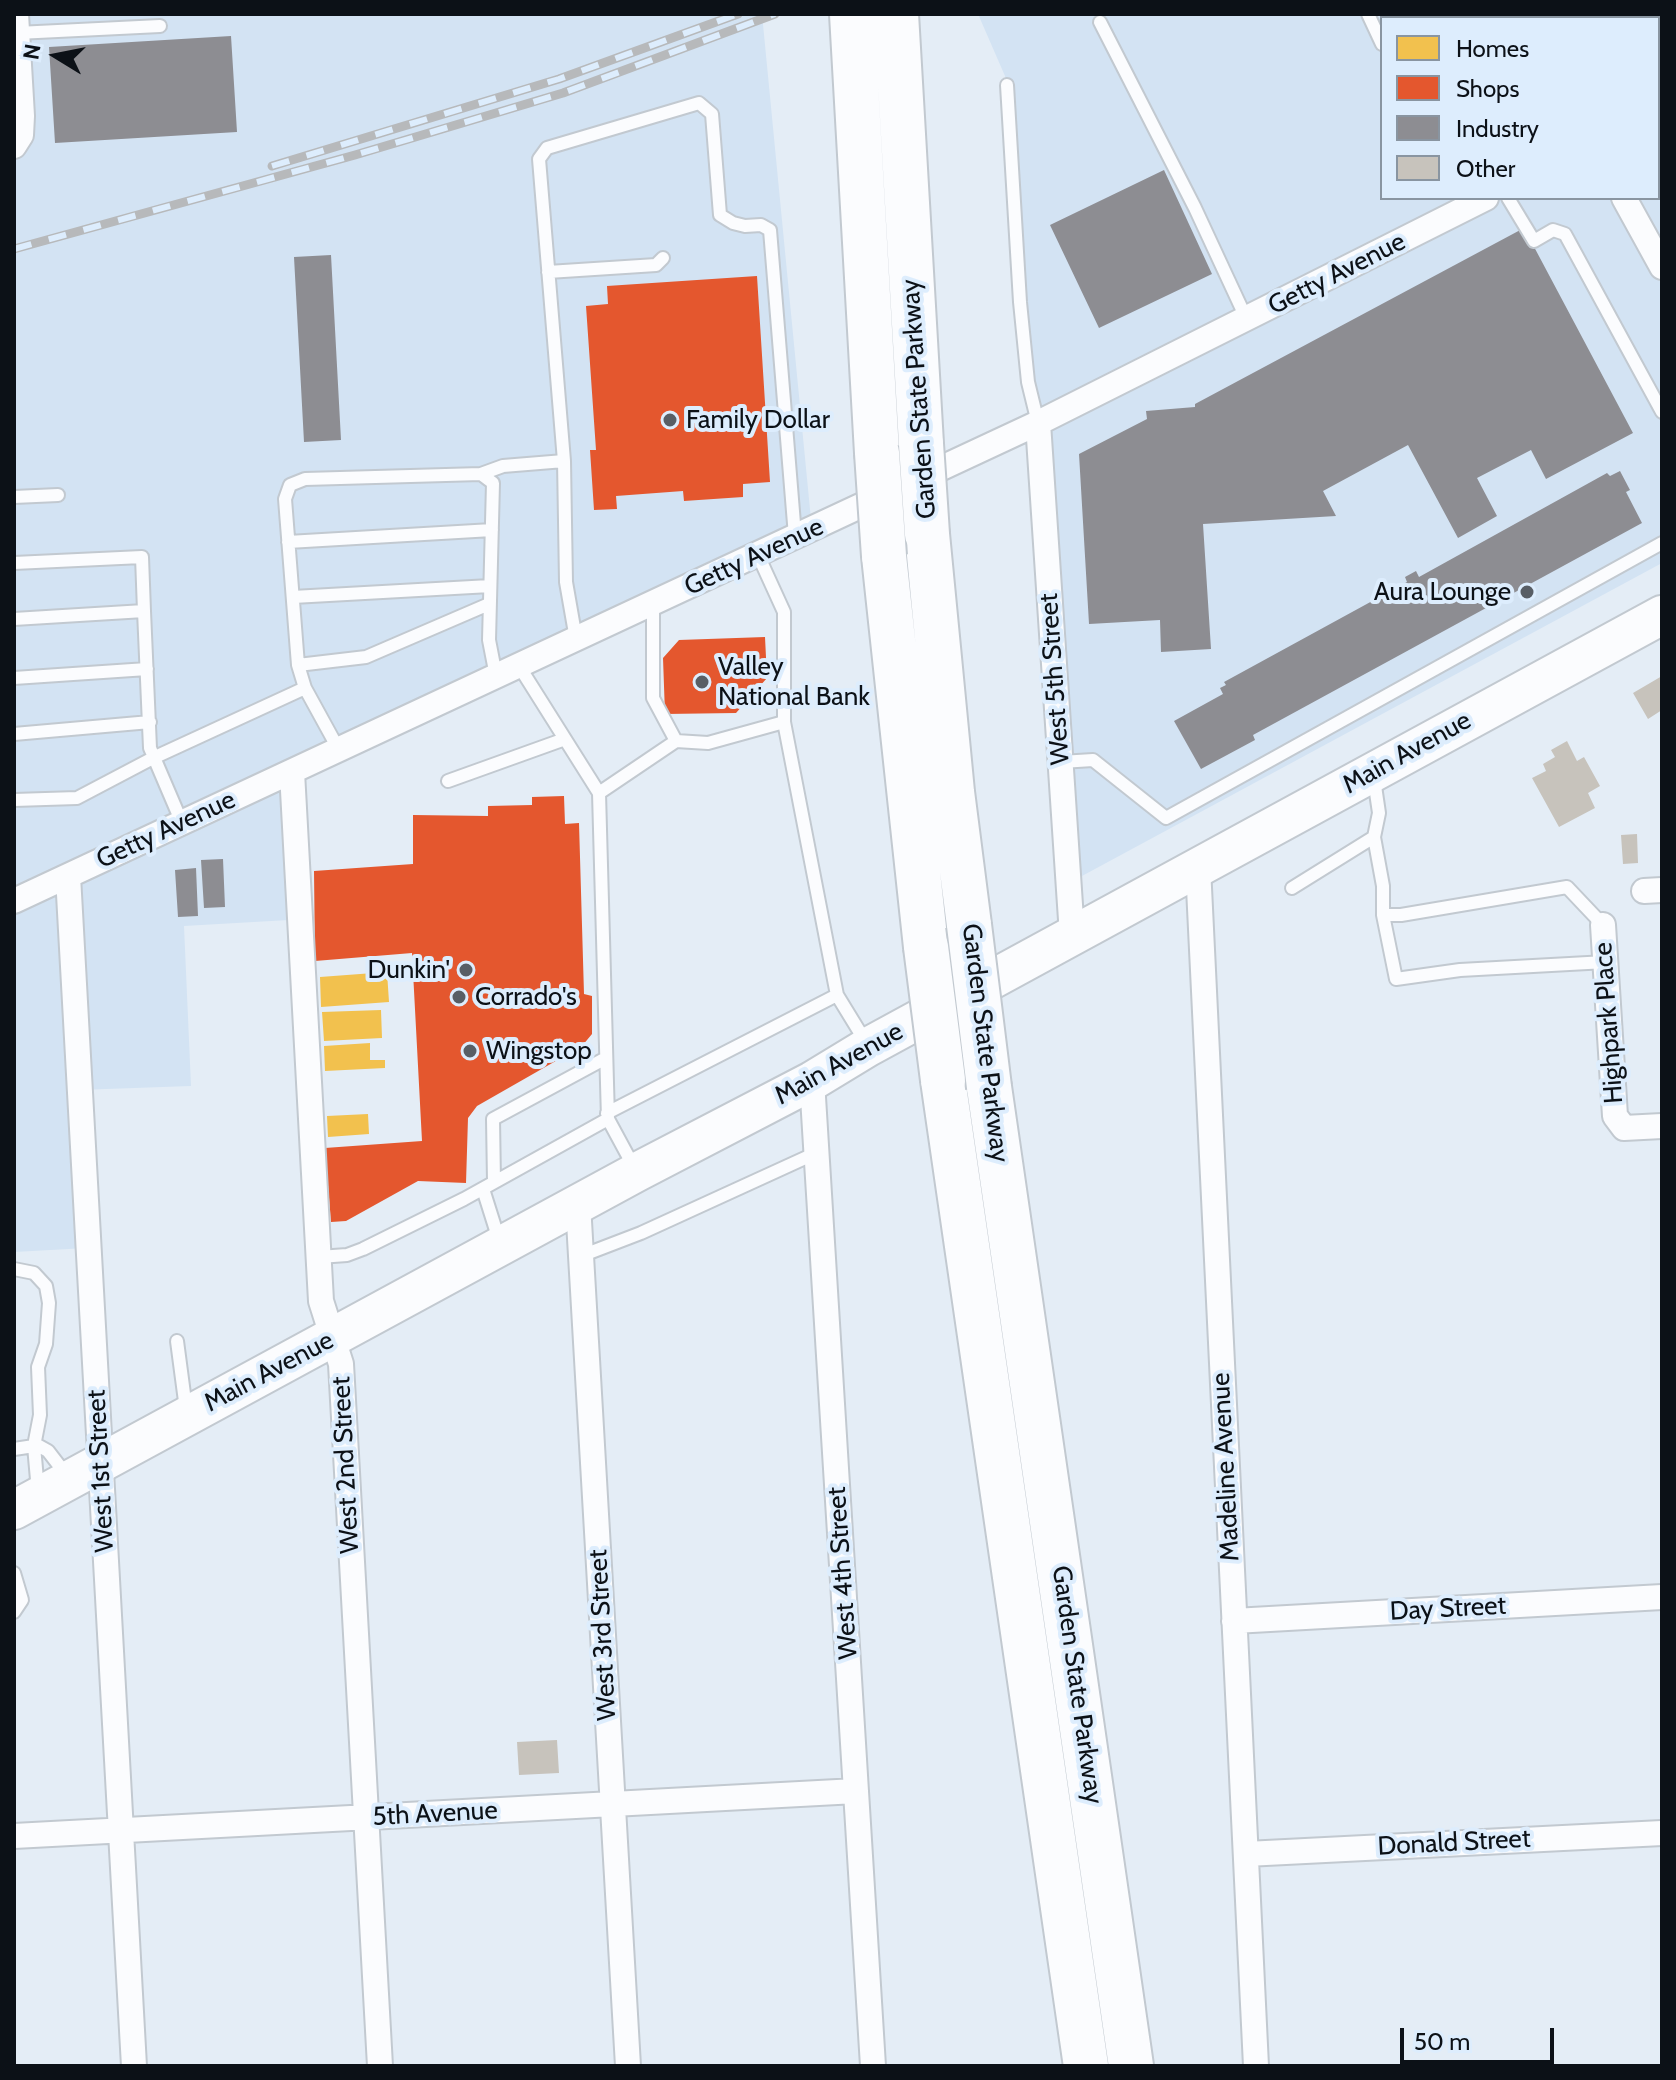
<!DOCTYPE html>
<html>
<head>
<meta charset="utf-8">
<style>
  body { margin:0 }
  #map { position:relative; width:1676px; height:2080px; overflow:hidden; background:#e4edf6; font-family:Cabin,sans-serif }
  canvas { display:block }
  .frame { position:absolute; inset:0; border:16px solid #0c1117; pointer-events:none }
  .legend { position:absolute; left:1380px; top:16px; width:280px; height:184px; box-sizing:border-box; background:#ddedfd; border:2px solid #8995a1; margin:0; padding:10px 14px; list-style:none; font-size:24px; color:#0c1117 }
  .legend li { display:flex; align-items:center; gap:16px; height:40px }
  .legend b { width:40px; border:2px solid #8995a1 }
  .north { position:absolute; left:16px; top:16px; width:80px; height:80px; -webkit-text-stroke:6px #ddedfd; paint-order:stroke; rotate:280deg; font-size:22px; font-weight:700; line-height:32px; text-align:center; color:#0c1117 }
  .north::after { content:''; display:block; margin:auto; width:28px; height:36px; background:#0c1117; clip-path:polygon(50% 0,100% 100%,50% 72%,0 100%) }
  .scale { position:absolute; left:1400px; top:2028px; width:154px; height:36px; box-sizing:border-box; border:4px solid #0c1117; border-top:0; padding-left:10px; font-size:24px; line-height:28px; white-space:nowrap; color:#0c1117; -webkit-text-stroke:6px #ddedfd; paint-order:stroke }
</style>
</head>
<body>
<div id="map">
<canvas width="1676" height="2080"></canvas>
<div class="frame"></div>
<ul class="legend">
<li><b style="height:22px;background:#f2c14e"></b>Homes</li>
<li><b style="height:22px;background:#e4572e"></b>Shops</li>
<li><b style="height:22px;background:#8d8d92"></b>Industry</li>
<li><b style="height:22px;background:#c7c3bc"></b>Other</li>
</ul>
<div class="north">N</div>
<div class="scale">50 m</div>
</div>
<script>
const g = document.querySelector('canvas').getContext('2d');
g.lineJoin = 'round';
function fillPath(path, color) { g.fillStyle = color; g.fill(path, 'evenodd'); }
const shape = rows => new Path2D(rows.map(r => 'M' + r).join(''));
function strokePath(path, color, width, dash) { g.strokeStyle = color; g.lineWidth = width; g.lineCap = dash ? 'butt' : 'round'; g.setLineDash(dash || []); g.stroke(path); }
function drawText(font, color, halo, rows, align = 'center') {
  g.font = font + ' Cabin,sans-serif'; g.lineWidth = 8; g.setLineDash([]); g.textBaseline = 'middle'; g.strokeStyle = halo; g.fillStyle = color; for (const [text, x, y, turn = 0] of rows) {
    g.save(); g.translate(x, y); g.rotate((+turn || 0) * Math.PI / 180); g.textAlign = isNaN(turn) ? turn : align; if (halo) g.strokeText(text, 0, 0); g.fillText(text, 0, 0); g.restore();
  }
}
const built = shape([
  [14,14,762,14,812,530,296,781,306,919,184,926,191,1086,78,1090,87,1248,14,1252],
  [978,14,1662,14,1662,563,1069,883,1005,76],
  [1382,18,1658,18,1658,198,1382,198]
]);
const homes = shape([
  [387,972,389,1002,321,1007,320,977],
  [381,1010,382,1038,324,1041,322,1012],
  [370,1043,370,1060,385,1060,385,1068,325,1071,324,1046],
  [368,1114,369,1134,328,1137,327,1116]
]);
const shops = shape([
  [757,276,770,482,743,484,743,497,684,501,683,491,616,496,617,509,594,510,590,450,596,450,586,306,608,304,607,286],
  [765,637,767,678,736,713,665,714,663,658,679,640],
  [564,796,565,824,579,823,584,994,592,996,592,1034,582,1046,477,1106,468,1118,466,1183,418,1181,346,1221,331,1222,325,1148,422,1141,412,953,315,961,314,871,413,864,413,815,488,816,488,806,532,805,532,797]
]);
const industry = shape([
  [231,36,237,132,55,143,49,47],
  [1164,170,1212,274,1099,328,1050,225],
  [1524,228,1633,433,1546,479,1531,450,1477,478,1497,516,1458,538,1408,445,1323,491,1336,516,1203,524,1211,649,1161,652,1160,620,1089,624,1079,454,1147,419,1146,411,1195,407,1195,404],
  [331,255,341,440,304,442,294,257],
  [1620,471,1630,490,1626,492,1642,523,1253,735,1255,740,1201,769,1174,721,1223,694,1220,688,1226,685,1224,682,1407,582,1405,577,1416,571,1419,577,1607,473,1610,476],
  [223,859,225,907,204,908,201,860],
  [196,868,198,916,178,917,175,870]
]);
const building = shape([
  [1662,676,1662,710,1648,719,1633,693],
  [1567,741,1577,761,1584,757,1600,786,1588,793,1595,808,1559,827,1532,778,1546,771,1543,764,1555,757,1551,750],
  [1637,834,1638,863,1623,864,1621,835],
  [557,1740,559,1773,519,1775,517,1742]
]);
const lane = shape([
  [1368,14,1382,44],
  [1100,22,1195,208,1247,320],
  [17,33,160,26],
  [1007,85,1020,302,1028,382,1038,423],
  [1508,198,1534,241,1553,230,1565,234,1662,412],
  [548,272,656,265,663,258],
  [564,461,566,582,576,639],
  [481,474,503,466,564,461,539,159,547,148,699,103,712,114,720,215,733,223,745,226,761,225,770,230,795,536],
  [14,497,58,495],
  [288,542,492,530],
  [14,563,142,557,144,611],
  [293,597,490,586],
  [653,604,653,698,676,741,708,743,784,722],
  [14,619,144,611,150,748,182,823],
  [298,665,366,657,489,604],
  [519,666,599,793,608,1119,635,1169],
  [14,678,147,669],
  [14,734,150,722],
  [339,750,305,688,298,665,285,499,290,485,305,479,481,474,493,483,489,640,496,676],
  [1061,762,1093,760,1166,818,1662,543],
  [448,781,565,739],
  [599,793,676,741],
  [14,800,77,798,153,758,305,688],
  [1374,837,1383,886,1383,915],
  [1292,888,1374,837,1379,813,1374,779],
  [1603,925,1567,887,1401,915,1383,915,1396,979,1460,970,1606,962],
  [837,995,867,1044],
  [607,1113,837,995,784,722,784,612,758,555],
  [494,1182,493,1119,606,1058],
  [483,1189,500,1243],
  [581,1256,641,1233,816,1153],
  [319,1257,347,1255,363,1249,464,1199,608,1119],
  [14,1269,34,1273,46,1286,49,1303,46,1344,38,1367,40,1415,34,1446,14,1449],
  [177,1341,186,1409],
  [38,1491,34,1446,39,1446,48,1451,68,1477],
  [14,1573,22,1600,14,1612]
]);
const street = shape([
  [1658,108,1662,105],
  [14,146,21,135,22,116,16,14],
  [1624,198,1662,267],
  [1038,423,1072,935],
  [292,772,321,1301,341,1364,380,2066],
  [1198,867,1256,2066],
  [68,876,134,2066],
  [1644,891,1662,890],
  [14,901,1038,423,1486,198],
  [1603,925,1615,1116,1624,1128,1662,1126],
  [812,1081,873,2066],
  [578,1204,628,2066],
  [1234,1621,1662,1597],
  [14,1836,856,1791],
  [1246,1854,1662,1833]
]);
const primary = shape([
  [14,1510,637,1172,812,1081,868,1047,1662,615]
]);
const highway = shape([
  [852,14,877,453],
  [896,14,921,444],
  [927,534,952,792,969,925],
  [884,556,926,947],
  [943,1080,1086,2066],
  [989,1087,1131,2066]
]);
const rail = shape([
  [272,166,559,79,738,14],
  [14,249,355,155,563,93,775,14]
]);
const highwayBridge = shape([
  [921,444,927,534],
  [877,453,884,556],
  [969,925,989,1087],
  [926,947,943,1080]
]);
const markers = [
  [670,420,8,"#585e65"],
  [1527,592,8,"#585e65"],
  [702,682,8,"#585e65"],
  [466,970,8,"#585e65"],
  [459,997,8,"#585e65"],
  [470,1051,8,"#585e65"]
];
const streetNames = [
  ["Getty Avenue",1337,274,-27],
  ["Garden State Parkway",919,399,-94],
  ["Getty Avenue",754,557,-25],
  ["West 5th Street",1055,679,-94],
  ["Main Avenue",1407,753,-29],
  ["Getty Avenue",166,830,-25],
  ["Highpark Place",1609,1023,-94],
  ["Garden State Parkway",985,1043,83],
  ["Main Avenue",839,1064,-29],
  ["Main Avenue",269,1372,-28],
  ["West 2nd Street",346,1465,-93],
  ["Madeline Avenue",1226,1467,-93],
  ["West 1st Street",101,1471,-93],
  ["West 4th Street",843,1573,-94],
  ["Day Street",1448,1609,-3],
  ["West 3rd Street",603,1635,-93],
  ["Garden State Parkway",1077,1685,82],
  ["5th Avenue",435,1814,-3],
  ["Donald Street",1454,1843,-3]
];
const poiNames = [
  ["Family Dollar",686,420],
  ["Aura Lounge",1511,592,"right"],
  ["Valley",718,667],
  ["National Bank",718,697],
  ["Dunkin'",450,970,"right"],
  ["Corrado's",475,997],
  ["Wingstop",486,1051]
];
fillPath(built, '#d3e3f3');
fillPath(homes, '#f2c14e');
fillPath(shops, '#e4572e');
fillPath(industry, '#8d8d92');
fillPath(building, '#c7c3bc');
strokePath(lane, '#c2c9d0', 16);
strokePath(street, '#c2c9d0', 28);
strokePath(primary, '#c2c9d0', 42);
strokePath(highway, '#c2c9d0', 48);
strokePath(lane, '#fbfcfe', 12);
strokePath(street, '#fbfcfe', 24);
strokePath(primary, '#fbfcfe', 38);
strokePath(highway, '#fbfcfe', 44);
strokePath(rail, '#b7b9bb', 9);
strokePath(rail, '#ddedfd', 6, [18]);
strokePath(highwayBridge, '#c2c9d0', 48, []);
strokePath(highwayBridge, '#fbfcfe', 44);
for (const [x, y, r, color] of markers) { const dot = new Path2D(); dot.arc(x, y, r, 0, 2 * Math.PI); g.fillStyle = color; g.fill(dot); strokePath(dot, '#ddedfd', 3); }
drawText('26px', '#0c1117', '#ddedfd', streetNames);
drawText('26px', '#0c1117', '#ddedfd', poiNames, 'left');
</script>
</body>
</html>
